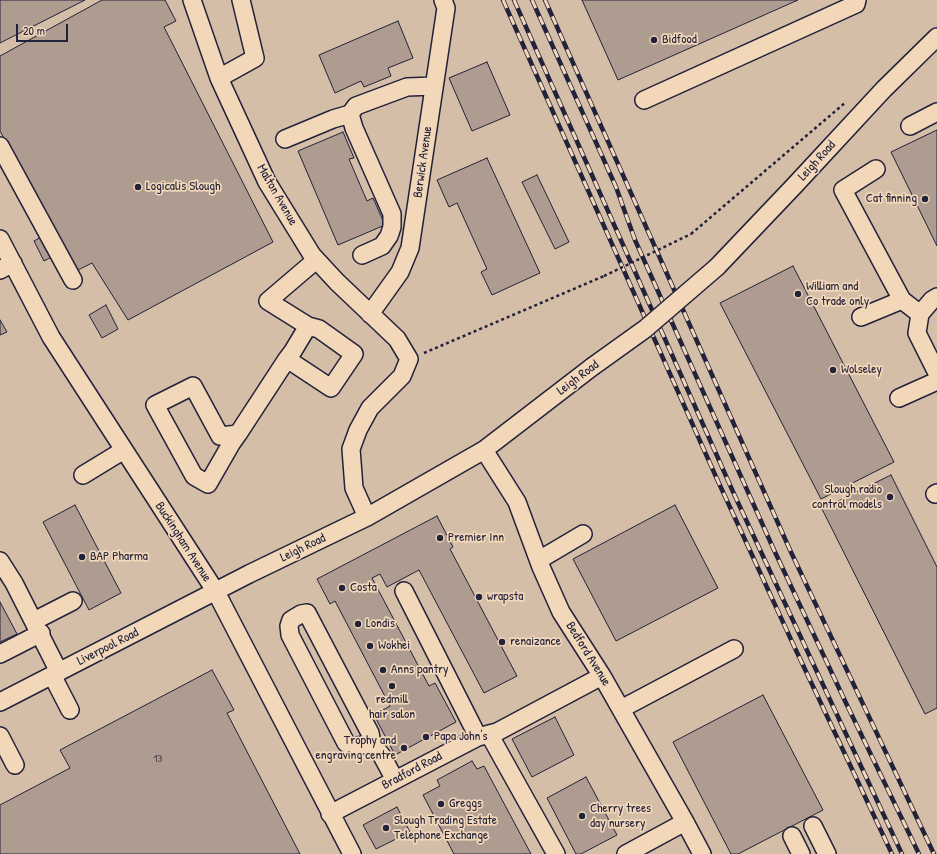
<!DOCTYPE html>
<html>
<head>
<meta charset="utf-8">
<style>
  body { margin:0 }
  #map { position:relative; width:937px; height:854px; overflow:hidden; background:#e5ccb2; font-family:"Patrick Hand",sans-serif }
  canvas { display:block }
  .scale { position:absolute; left:16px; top:24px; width:52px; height:18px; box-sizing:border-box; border:2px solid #22223b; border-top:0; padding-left:5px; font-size:12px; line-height:14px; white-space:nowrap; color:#22223b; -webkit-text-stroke:3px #f2d7b9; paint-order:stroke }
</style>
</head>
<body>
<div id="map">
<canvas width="937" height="854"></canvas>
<div class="scale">20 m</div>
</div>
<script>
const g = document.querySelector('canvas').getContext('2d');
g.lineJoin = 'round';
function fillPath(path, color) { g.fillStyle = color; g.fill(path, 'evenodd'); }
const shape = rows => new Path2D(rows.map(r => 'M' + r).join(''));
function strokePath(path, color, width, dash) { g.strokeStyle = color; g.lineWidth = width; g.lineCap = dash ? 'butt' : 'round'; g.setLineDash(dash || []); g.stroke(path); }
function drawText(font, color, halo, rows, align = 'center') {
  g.font = font + ' "Patrick Hand",sans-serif'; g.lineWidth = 3.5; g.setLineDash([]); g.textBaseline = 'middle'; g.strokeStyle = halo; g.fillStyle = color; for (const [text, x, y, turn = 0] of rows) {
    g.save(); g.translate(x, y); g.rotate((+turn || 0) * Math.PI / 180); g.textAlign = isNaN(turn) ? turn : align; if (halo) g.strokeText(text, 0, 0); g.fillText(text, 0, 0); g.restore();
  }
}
const built = shape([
  [0,0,937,0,937,854,0,854]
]);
const building = shape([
  [0,0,85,0,0,43,0,0],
  [102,0,165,0,176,21,164,27,273,242,128,320,92,263,76,271,0,131,0,56,102,0],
  [582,0,798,0,618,80,582,0],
  [398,21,413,58,388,68,391,76,364,87,361,81,335,93,319,55,398,21],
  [487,62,510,115,472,131,449,78,487,62],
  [937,130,937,246,891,152,937,130],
  [343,132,354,158,349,159,367,201,373,198,385,225,338,245,298,151,343,132],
  [487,158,540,273,492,295,481,272,487,269,457,203,449,207,437,180,487,158],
  [537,175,569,242,555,249,522,182,537,175],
  [45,235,55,255,44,261,34,241,45,235],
  [793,266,894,462,821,499,720,303,793,266],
  [106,305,118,329,102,338,89,315,106,305],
  [0,320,7,332,0,335,0,320],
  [891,475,937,567,937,708,925,714,822,509,891,475],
  [75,505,121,593,89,610,43,522,75,505],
  [675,505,718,588,616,641,573,559,675,505],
  [437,516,453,547,450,549,517,676,484,693,419,570,387,587,380,574,372,578,429,686,435,683,456,722,395,755,374,715,390,706,335,601,330,604,317,579,437,516],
  [0,602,17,634,0,642,0,602],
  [212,670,234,710,227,713,300,854,0,854,0,805,70,768,60,750,212,670],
  [763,695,823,810,738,854,731,854,673,742,763,695],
  [555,717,574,755,532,777,512,739,555,717],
  [472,761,477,769,484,766,531,854,454,854,423,795,440,786,437,780,472,761],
  [586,777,617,835,581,854,576,854,547,798,586,777],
  [397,807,410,832,376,849,363,825,397,807]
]);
const path = shape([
  [691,234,846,102],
  [424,353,604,276]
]);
const minor = shape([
  [192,0,219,78,267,182,312,255,337,282,397,339,409,359,402,376,370,408,358,430,351,449,354,488,367,517],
  [219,78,255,58,241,0],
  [644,100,856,4,857,0],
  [910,126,937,112],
  [285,139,333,119,350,114],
  [0,146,73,280],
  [876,169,843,190,902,300,920,314],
  [0,239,51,337,216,592,352,854],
  [362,255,382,246,389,236,392,227,392,214,354,128,350,114,356,106,407,87,434,86],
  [717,267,795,185,884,89,937,37],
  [0,270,13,263],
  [937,297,932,300,920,314,917,333,937,373],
  [370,314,400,272,410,248,446,8,443,0],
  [861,317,902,300],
  [287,359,331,388,354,354,319,329,308,326,268,301,316,260],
  [899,398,937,381],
  [238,434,220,436,193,386,155,405,194,476,208,484,231,444,238,434,287,359,293,351,308,326],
  [484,450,517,502,541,567,561,612,602,676,685,822,702,854],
  [83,475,124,450],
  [935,494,937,493],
  [539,560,583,534],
  [0,561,14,583,59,672],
  [404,591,478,737],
  [307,613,370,733,372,743,353,747,346,743,290,635,289,626,291,620,301,614,307,613],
  [34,621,73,601],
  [0,654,41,633],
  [52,675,70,710],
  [0,702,249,574,367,517,484,450,592,367],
  [621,709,734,649],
  [489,734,556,854],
  [0,736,15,765],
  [372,743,382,756,395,780],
  [330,814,478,737,497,732,602,676],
  [813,826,827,854],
  [792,836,801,854],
  [626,854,685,822]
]);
const rail = shape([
  [503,0,717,479,794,646,892,854],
  [514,0,734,494,902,854],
  [532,0,616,187,635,240,774,550,846,703,919,854],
  [545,0,790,550,934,854]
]);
const pathBridge = shape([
  [604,276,691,234]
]);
const minorBridge = shape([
  [592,367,645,329,717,267]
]);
const markers = [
  [654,40,4,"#22223b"],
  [138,187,4,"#22223b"],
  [925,199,4,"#22223b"],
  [798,294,4,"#22223b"],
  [833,370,4,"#22223b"],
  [890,497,4,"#22223b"],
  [440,538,4,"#22223b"],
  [82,557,4,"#22223b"],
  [342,588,4,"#22223b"],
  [479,597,4,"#22223b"],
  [358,624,4,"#22223b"],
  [502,642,4,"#22223b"],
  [370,646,4,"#22223b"],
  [383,670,4,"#22223b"],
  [392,686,4,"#22223b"],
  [426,737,4,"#22223b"],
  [404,748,4,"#22223b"],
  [441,804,4,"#22223b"],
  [582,816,4,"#22223b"],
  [386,828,4,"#22223b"]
];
const numberNames = [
  ["13",158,759]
];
const poiNames = [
  ["Bidfood",662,40],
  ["Logicalis Slough",146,187],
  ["Cat finning",917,199,"right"],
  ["William and",806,287],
  ["Co trade only",806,302],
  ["Wolseley",841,370],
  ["Slough radio",882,490,"right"],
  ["control models",882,505,"right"],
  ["Premier Inn",448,538],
  ["BAP Pharma",90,557],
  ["Costa",350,588],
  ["wrapsta",487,597],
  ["Londis",366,624],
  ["renaizance",510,642],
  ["Wokhei",378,646],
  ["Anns pantry",391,670],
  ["redmill",392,700,"center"],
  ["hair salon",392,715,"center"],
  ["Papa John's",434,737],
  ["Trophy and",396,741,"right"],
  ["engraving centre",396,756,"right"],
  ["Greggs",449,804],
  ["Cherry trees",590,809],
  ["day nursery",590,824],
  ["Slough Trading Estate",394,821],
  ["Telephone Exchange",394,836]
];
const streetNames = [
  ["Leigh Road",817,161,-48],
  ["Berwick Avenue",423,162,-82],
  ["Malton Avenue",277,195,60],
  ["Leigh Road",578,378,-37],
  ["Buckingham Avenue",183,542,57],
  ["Leigh Road",303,548,-26],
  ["Liverpool Road",108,647,-27],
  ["Bedford Avenue",588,654,58],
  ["Bradford Road",412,771,-28]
];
fillPath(built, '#d5bea8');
fillPath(building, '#af9c91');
strokePath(building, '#22223b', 1);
strokePath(minor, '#22223b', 20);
strokePath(path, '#22223b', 2.5, [3, 3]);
strokePath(minor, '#f2d7b9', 17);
strokePath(rail, '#22223b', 4.5);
strokePath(rail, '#f2d7b9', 3, [9]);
strokePath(minorBridge, '#22223b', 20, []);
strokePath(pathBridge, '#22223b', 2.5, [3, 3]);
strokePath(minorBridge, '#f2d7b9', 17);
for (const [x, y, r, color] of markers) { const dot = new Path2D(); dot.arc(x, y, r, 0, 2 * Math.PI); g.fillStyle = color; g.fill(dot); strokePath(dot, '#f2d7b9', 1.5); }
drawText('11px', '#454050', null, numberNames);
drawText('13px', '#22223b', '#f2d7b9', poiNames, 'left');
drawText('13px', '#22223b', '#f2d7b9', streetNames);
</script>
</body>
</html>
